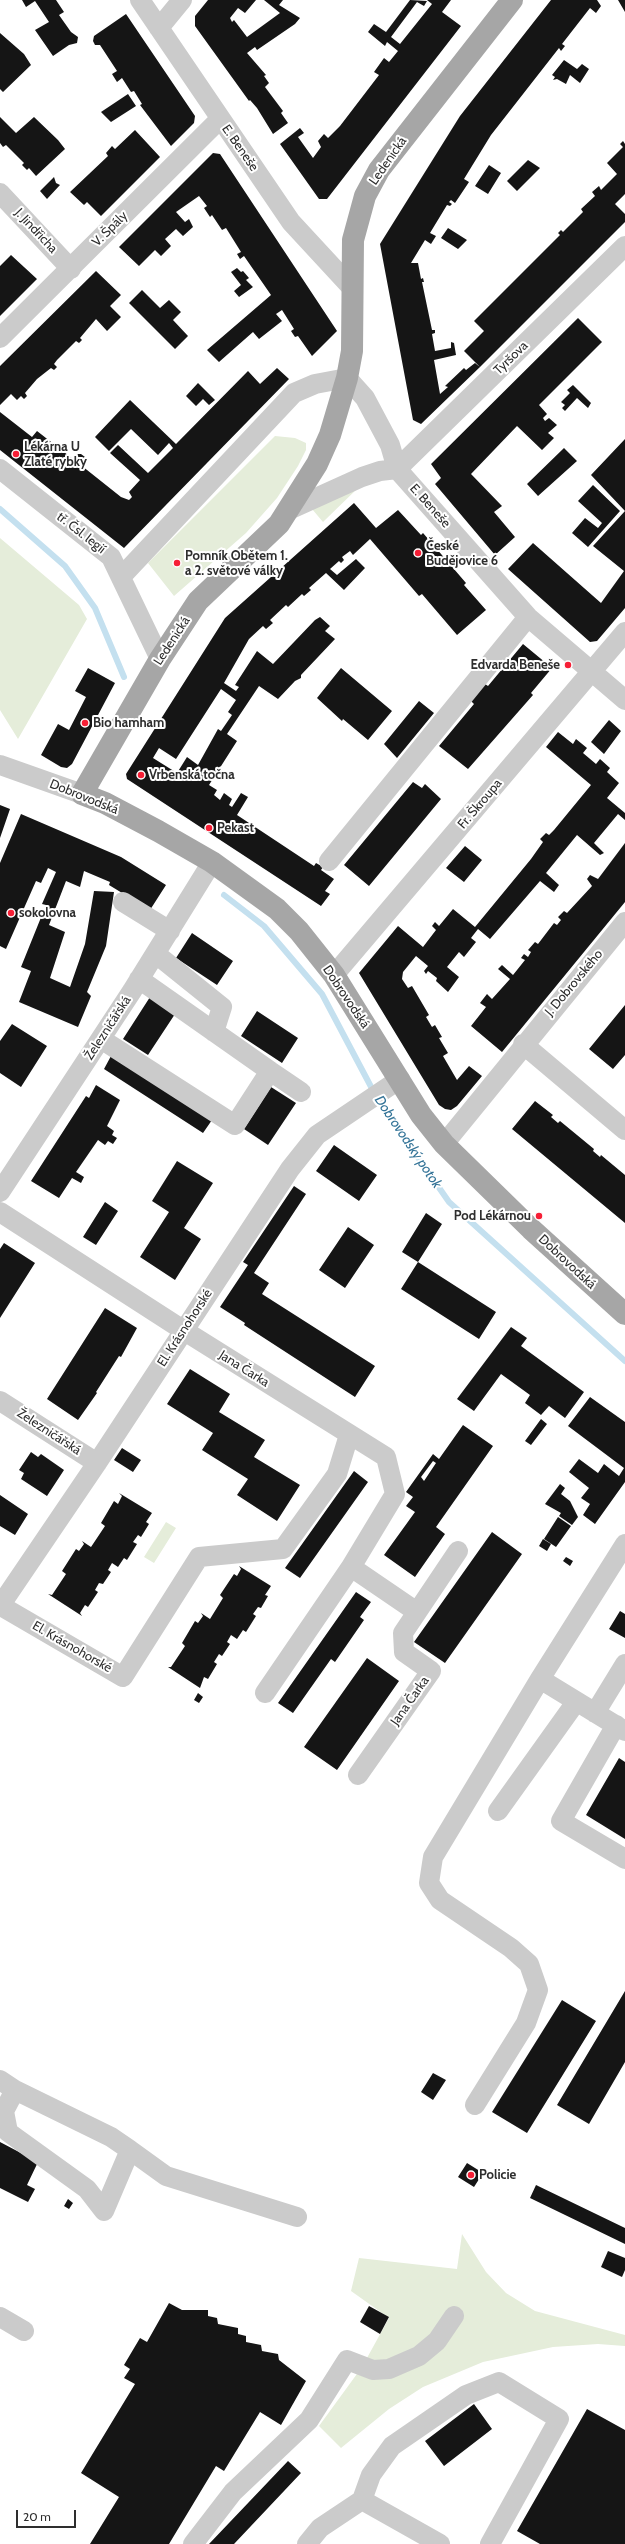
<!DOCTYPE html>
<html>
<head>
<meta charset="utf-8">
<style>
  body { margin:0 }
  #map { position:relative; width:625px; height:2544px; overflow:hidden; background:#fff; font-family:Cabin,sans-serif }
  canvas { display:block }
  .scale { position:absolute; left:16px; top:2510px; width:60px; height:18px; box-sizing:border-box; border:2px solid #2e2e2e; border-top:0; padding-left:5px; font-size:12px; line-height:14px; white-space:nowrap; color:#2e2e2e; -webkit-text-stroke:3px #fff; paint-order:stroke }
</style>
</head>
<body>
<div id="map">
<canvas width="625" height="2544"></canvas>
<div class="scale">20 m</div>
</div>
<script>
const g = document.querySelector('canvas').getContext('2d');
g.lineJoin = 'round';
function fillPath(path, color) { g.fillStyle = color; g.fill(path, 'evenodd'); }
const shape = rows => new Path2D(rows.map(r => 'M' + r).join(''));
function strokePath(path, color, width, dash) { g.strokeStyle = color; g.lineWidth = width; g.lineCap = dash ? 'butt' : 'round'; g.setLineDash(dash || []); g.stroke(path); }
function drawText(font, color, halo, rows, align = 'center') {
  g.font = font + ' Cabin,sans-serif'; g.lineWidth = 4; g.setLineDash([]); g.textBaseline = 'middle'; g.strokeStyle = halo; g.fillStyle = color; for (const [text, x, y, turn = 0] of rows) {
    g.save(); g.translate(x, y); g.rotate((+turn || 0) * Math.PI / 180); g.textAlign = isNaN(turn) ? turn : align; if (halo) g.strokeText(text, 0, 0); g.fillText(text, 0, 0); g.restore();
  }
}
const green = shape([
  [275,436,295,438,306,443,306,450,298,466,277,498,246,533,174,596,148,563],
  [359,487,323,522,312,509],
  [0,538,79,605,87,619,18,739,0,710],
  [166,1522,176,1528,154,1563,144,1557],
  [462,2234,486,2272,506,2293,535,2311,625,2335,625,2346,598,2344,553,2347,483,2362,423,2387,389,2409,341,2448,319,2426,362,2367,389,2318,351,2291,359,2258,457,2269]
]);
const stream = shape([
  [0,509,65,566,95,608,124,677],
  [224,895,264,926,322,994,378,1100,449,1202,625,1361]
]);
const building = shape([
  [22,0,56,0,64,12,59,15,71,32,78,37,77,43,69,45,53,56,35,30,49,22,35,1,26,7],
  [208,0,256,0,245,13,238,8,230,18,232,22,234,20,247,37,280,13,264,0,283,0,279,5,300,18,295,24,257,50,255,47,247,53,266,75,264,76,269,83,265,87,283,111,281,113,288,123,273,134,257,108,250,100,249,101,195,26,195,16],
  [410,0,427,1,424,6,417,2,391,37,400,44,432,4,427,0,451,0,442,12,461,26,327,199,319,199,280,144,300,128,304,133,298,137,313,158,321,147,318,141,324,134,328,138,340,126,379,75,374,72,384,58,389,62,398,51,387,42,385,46,368,32,374,24,386,32],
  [551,0,597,0,601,6,596,13,590,8,562,44,565,46,561,51,559,48,491,135,464,179,469,182,455,203,451,200,449,202,452,204,450,206,447,205,430,233,436,236,431,244,425,240,411,263,418,263,421,279,423,278,424,282,422,282,432,330,435,330,435,333,432,334,435,351,451,348,451,342,454,343,456,355,434,360,440,394,448,387,445,386,464,368,466,370,475,363,480,367,464,351,484,331,474,321,560,235,558,233,561,230,563,232,583,212,581,209,595,196,592,192,599,186,601,190,617,174,607,163,623,147,620,144,623,141,625,144,625,194,615,204,625,214,625,222,480,367,421,424,413,420,380,244,460,116],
  [618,0,625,0,625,12],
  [126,14,195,116,194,123,171,146,140,105,142,104,134,91,131,92,122,78,117,82,112,74,117,71,100,45,95,45,93,41,94,36],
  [0,33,24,54,31,65,3,92,0,89],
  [564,60,577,69,582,64,589,69,580,83,570,75,566,84,557,79,553,80,555,77,552,75],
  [128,94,136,106,111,122,101,112],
  [0,117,16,133,34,117,58,140,65,149,36,176,29,168,27,170,22,165,24,163,6,145,3,147,0,143],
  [135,130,160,157,101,216,87,202,84,205,70,192,108,156,106,153,112,146,115,149],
  [213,153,220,154,337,331,312,356,298,336,295,337,291,331,294,329,282,310,276,314,282,321,259,339,253,332,219,362,207,350,271,295,244,256,240,259,237,254,241,252,226,228,222,230,212,215,210,217,204,208,207,206,199,196,176,212,185,222,189,219,193,227,183,236,176,229,165,239,171,246,161,256,155,250,139,266,119,247],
  [528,160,540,168,517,191,507,181],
  [489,165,501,173,488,194,475,186],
  [54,177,56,183,60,185,47,199,40,191],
  [448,228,467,240,458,249,441,238],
  [11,255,37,279,0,316,0,266],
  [237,268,241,272,243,271,249,278,246,280,253,287,239,297,234,291,241,285,231,272],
  [96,271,121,295,110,306,121,317,107,331,96,319,80,338,82,340,79,343,76,341,57,360,54,364,57,367,54,370,51,368,37,379,25,393,27,396,24,399,21,396,17,400,11,394,0,405,0,366],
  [142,290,160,308,169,300,181,312,173,320,188,336,175,349,129,303],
  [578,318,602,342,539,405,547,414,543,418,545,421,549,418,557,425,548,433,554,438,542,450,517,426,471,474,502,506,494,512,515,537,495,555,435,484,441,478,431,464],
  [277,368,289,379,124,548,0,450,0,412,32,437,37,431,73,459,78,454,81,454,85,457,82,466,121,497,129,500,132,497,129,492,140,480,110,453,118,445,148,473,173,448,169,443,158,455,131,429,109,451,95,437,130,400,176,444,248,371,260,384],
  [198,383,215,400,209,405,203,399,196,406,186,396],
  [573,385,591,403,588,408,577,398,565,411,562,408,565,405,561,402,570,393,567,390],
  [625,439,625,608,597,641,590,642,508,569,533,543,601,603,624,571,593,546,625,511,591,475],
  [564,448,577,461,538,496,527,484],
  [593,485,620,511,588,547,572,533,585,518,598,528,602,523,578,501],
  [354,503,376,528,398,510,421,535,423,533,466,583,464,585,486,610,457,635,422,594,419,596,370,539,353,555,350,551,342,557,344,560,341,563,339,561,330,569,337,575,356,559,365,568,344,590,326,573,309,588,311,590,304,596,302,594,288,607,286,605,270,620,273,623,266,629,263,626,249,639,224,683,236,691,239,687,235,685,257,651,273,664,315,620,320,617,330,626,325,631,335,639,301,675,301,678,295,681,278,699,259,686,227,734,237,741,209,785,217,790,214,795,220,800,224,793,232,799,229,805,232,807,241,793,248,797,237,815,314,866,316,863,323,867,321,870,334,879,325,891,330,894,321,906,127,779,126,774,225,618],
  [221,689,236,700,228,712,232,715,221,731,218,729,198,765,187,757,177,773,153,758,159,748,176,759],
  [523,644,552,668,531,693,533,695,468,769,439,746,474,704,471,701,485,684,488,686],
  [88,668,115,683,72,764,67,768,61,767,41,755,58,724,69,730,86,697,75,691],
  [341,668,392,711,368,740,343,719,342,721,317,698],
  [419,701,434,713,397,758,384,744],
  [609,720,621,731,604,754,591,742],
  [558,732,573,744,576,739,587,748,583,753,596,764,600,759,610,768,607,772,619,783,607,798,625,813,625,820,618,814,594,843,604,853,600,855,577,835,546,873,559,885,554,892,540,881,490,939,478,929,471,938,476,942,464,957,459,952,447,967,459,977,448,992,436,981,437,978,428,971,426,974,424,971,428,966,416,956,403,972,402,979,408,988,412,986,429,1015,426,1017,432,1027,435,1025,442,1037,439,1038,448,1053,443,1056,457,1080,469,1066,482,1076,457,1106,451,1110,445,1109,439,1105,359,973,398,926,423,947,436,930,432,926,435,922,439,926,453,909,475,927,531,859,543,842,540,839,546,833,549,835,554,830,591,785,546,747],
  [413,782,422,788,425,784,441,799,369,886,344,865],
  [0,805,10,809,0,838],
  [21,814,121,857,166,885,150,910,109,885,110,882,84,871,80,887,66,881,49,925,65,932,50,978,70,987,85,944,94,891,114,892,106,946,87,992,91,996,78,1027,19,1002,31,971,21,967,46,905,42,904,56,872,48,868,41,883,36,881,6,949,0,946,0,863],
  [625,843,625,902,502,1052,471,1026,486,1007,480,1003,487,994,492,999,510,979,498,969,502,965,513,975,525,960,521,958,524,954,528,957,531,952,528,950,535,942,538,944,554,923,557,925,561,920,558,917,564,911,567,913,592,886,587,879,590,875,598,879],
  [465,846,482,860,464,882,446,868],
  [192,933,233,961,217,985,176,958],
  [150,997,175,1014,148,1055,123,1039],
  [625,1005,625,1055,613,1069,589,1049],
  [257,1011,298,1038,282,1063,241,1036],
  [12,1024,47,1046,21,1087,0,1073,0,1041],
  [111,1056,212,1120,203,1133,104,1069],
  [96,1085,120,1100,107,1126,114,1131,112,1135,117,1138,113,1144,108,1141,105,1145,98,1140,76,1172,84,1177,81,1183,72,1178,59,1198,31,1181,86,1096,89,1098],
  [271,1087,296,1103,268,1145,244,1129],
  [535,1101,553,1115,551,1117,558,1123,560,1121,594,1149,593,1151,600,1157,601,1155,625,1175,625,1223,512,1129],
  [334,1145,377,1175,359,1201,316,1171],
  [177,1161,213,1183,184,1228,201,1239,175,1280,140,1257,169,1212,152,1201],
  [294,1186,306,1194,254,1273,269,1283,262,1294,375,1366,355,1397,244,1325,245,1323,220,1307,248,1265,243,1262],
  [105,1202,118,1211,96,1245,83,1237],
  [426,1213,442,1224,418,1262,402,1252],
  [348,1227,374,1245,345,1288,319,1270],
  [4,1243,35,1263,0,1318,0,1249],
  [418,1262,496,1312,479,1339,401,1289],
  [105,1308,137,1328,121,1357,119,1356,96,1392,97,1393,78,1420,47,1399],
  [511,1327,527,1338,521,1346,584,1392,565,1418,549,1406,541,1415,525,1403,530,1395,501,1374,474,1411,457,1399],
  [190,1369,230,1394,219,1412,265,1440,254,1457,300,1485,277,1521,237,1495,248,1479,202,1450,213,1433,167,1404],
  [590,1397,625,1422,625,1482,595,1524,583,1515,590,1504,581,1498,589,1488,569,1472,579,1459,598,1473,604,1464,619,1476,624,1468,568,1426],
  [541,1419,547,1424,531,1445,525,1441],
  [463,1425,493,1446,436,1527,445,1534,415,1577,384,1555,415,1512,406,1506,413,1497,406,1492,433,1454,439,1459],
  [433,1461,436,1463,424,1481,421,1477],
  [122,1448,141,1460,133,1472,114,1460],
  [31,1452,38,1457,41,1454,64,1470,47,1496,21,1479,24,1473,19,1470],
  [354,1471,368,1482,300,1578,285,1568],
  [560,1484,565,1488,561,1494,570,1501,578,1517,572,1525,559,1516,561,1513,545,1504],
  [119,1493,152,1513,146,1522,149,1524,141,1537,138,1535,133,1542,137,1544,127,1560,124,1558,118,1567,112,1563,108,1570,111,1572,103,1584,99,1583,95,1590,98,1592,88,1607,85,1605,80,1613,82,1616,48,1594,52,1595,66,1574,62,1571,76,1549,79,1551,84,1544,82,1541,91,1547,105,1526,101,1523,114,1501,118,1504,122,1496],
  [0,1495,28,1514,15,1535,0,1526],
  [558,1517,571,1526,556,1547,544,1539],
  [492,1532,522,1554,445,1663,414,1642],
  [543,1539,551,1544,547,1551,539,1546],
  [566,1557,573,1561,570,1566,563,1561],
  [239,1566,271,1586,265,1595,268,1596,261,1608,258,1607,253,1614,256,1616,246,1632,243,1630,237,1639,231,1635,227,1642,230,1644,222,1656,219,1654,214,1662,217,1664,208,1679,204,1677,200,1688,168,1667,171,1667,185,1646,182,1643,195,1621,198,1623,203,1616,201,1613,210,1619,223,1598,220,1595,234,1574,237,1576,241,1569],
  [356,1592,371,1602,360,1617,364,1620,335,1662,331,1659,293,1713,278,1703],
  [620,1611,625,1614,625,1638,609,1629],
  [367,1658,399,1681,337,1770,304,1747],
  [198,1693,203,1697,199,1703,194,1700],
  [619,1758,625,1762,625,1839,586,1815],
  [625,1991,625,2062,589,2124,557,2105],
  [562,2000,596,2021,527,2133,492,2112],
  [433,2073,446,2080,433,2100,421,2092],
  [0,2142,38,2162,27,2185,35,2189,28,2202,0,2188],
  [467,2163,483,2173,474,2187,458,2177],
  [536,2185,625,2228,625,2244,530,2198],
  [68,2199,73,2203,69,2209,64,2206],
  [608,2251,625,2258,625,2270,622,2277,601,2267],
  [169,2303,182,2310,208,2310,208,2316,217,2318,218,2324,238,2328,238,2334,246,2336,246,2342,261,2345,262,2351,278,2354,279,2360,306,2381,281,2425,260,2412,224,2471,216,2466,169,2544,90,2544,119,2497,81,2473,135,2384,124,2378,130,2369,124,2365,140,2338,147,2342],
  [369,2306,389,2317,380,2334,360,2322],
  [474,2404,492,2429,444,2466,425,2441],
  [587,2409,625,2430,625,2544,540,2544,517,2531],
  [288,2461,301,2473,234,2544,209,2544]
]);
const minor = shape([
  [140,0,291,222,352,288],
  [159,28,182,0],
  [0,193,71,269],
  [0,338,220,119],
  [0,469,111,557,160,659],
  [397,469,625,246],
  [289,510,362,477,380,471,397,469],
  [121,577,294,393,315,384,347,378,365,398,390,445,397,469,528,617,625,700],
  [0,765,82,794],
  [329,861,528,617],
  [123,902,170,931],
  [156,954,222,1007,214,1032],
  [334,975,625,632],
  [101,1039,235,1125,270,1071,139,979],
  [523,1044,625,1130],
  [270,1071,301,1092],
  [444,1144,625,922],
  [0,1192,132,991,212,862],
  [0,1212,183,1330,386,1457,395,1494,351,1567,265,1693],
  [0,1401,97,1463],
  [351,1567,417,1612],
  [0,1606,97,1463,290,1169,317,1135,400,1079],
  [1,1606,123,1677,199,1557,283,1549,337,1474,349,1435],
  [540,1679,625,1731],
  [595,1713,625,1664],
  [616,1725,561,1821,625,1859],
  [358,1775,431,1671,404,1652,403,1633,458,1551],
  [498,1811,576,1702],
  [0,2080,15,2090],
  [475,2105,526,2023,538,1990,529,1964,511,1948,440,1900,429,1883,433,1857,540,1679,625,1544],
  [130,2150,104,2211,87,2189,8,2132,4,2111,15,2090,111,2137,130,2150,166,2176,297,2217],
  [0,2317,24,2331],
  [362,2500,371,2475,392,2446,466,2395,499,2382,559,2419,490,2544],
  [193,2544,233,2492,309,2420,347,2360,373,2370,389,2369,419,2356,437,2341,454,2316],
  [307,2544,320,2528,362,2500,440,2544]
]);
const major = shape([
  [512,0,379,170,365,196,353,240,352,351,347,378,330,435,317,464,279,524,198,601,160,659,82,794,105,803,158,831,212,862,277,909,299,931,334,975,421,1115,444,1144,531,1229,625,1314]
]);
const markers = [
  [16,454,4,"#f61f36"],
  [418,553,4,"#f61f36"],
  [177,563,4,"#f61f36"],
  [568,665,4,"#f61f36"],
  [85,723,4,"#f61f36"],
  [141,775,4,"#f61f36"],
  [209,828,4,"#f61f36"],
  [11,913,4,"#f61f36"],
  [539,1216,4,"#f61f36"],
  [471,2175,4,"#f61f36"]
];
const streetNames = [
  ["E. Beneše",240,148,55],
  ["Ledenická",388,161,-55],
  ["V. Špály",110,229,-45],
  ["J. Jindřicha",36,231,47],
  ["Tyršova",511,358,-44],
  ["E. Beneše",430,506,48],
  ["tř. Čsl. legií",81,533,38],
  ["Ledenická",172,641,-57],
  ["Dobrovodská",84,797,22],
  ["Fr. Škroupa",480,804,-50],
  ["J. Dobrovského",574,983,-50],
  ["Dobrovodská",346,997,56],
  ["Železničářská",108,1028,-57],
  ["Dobrovodská",567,1262,43],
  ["El. Krásnohorské",185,1328,-57],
  ["Jana Čarka",244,1369,32],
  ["Železničářská",49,1432,33],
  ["El. Krásnohorské",72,1647,30],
  ["Jana Čarka",410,1701,-55]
];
const poiNames = [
  ["Lékárna U",24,447],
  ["Zlaté rybky",24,462],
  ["České",426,546],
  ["Budějovice 6",426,561],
  ["Pomník Obětem 1.",185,556],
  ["a 2. světové války",185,571],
  ["Edvarda Beneše",560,665,"right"],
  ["Bio hamham",93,723],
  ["Vrbenská točna",149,775],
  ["Pekast",217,828],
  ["sokolovna",19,913],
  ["Pod Lékárnou",531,1216,"right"],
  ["Policie",479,2175]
];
const waterNames = [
  ["Dobrovodský potok",408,1142,56]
];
fillPath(green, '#e5edda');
strokePath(stream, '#c4e0ef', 6);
fillPath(building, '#151515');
strokePath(minor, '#cbcbcb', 20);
strokePath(major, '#a6a6a6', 22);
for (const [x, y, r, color] of markers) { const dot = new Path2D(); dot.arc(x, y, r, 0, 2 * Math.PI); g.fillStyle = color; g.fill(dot); strokePath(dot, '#fff', 1.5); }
drawText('13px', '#2e2e2e', '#fff', streetNames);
drawText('bold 13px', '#2e2e2e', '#fff', poiNames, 'left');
drawText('italic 14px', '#347498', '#fff', waterNames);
</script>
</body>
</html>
